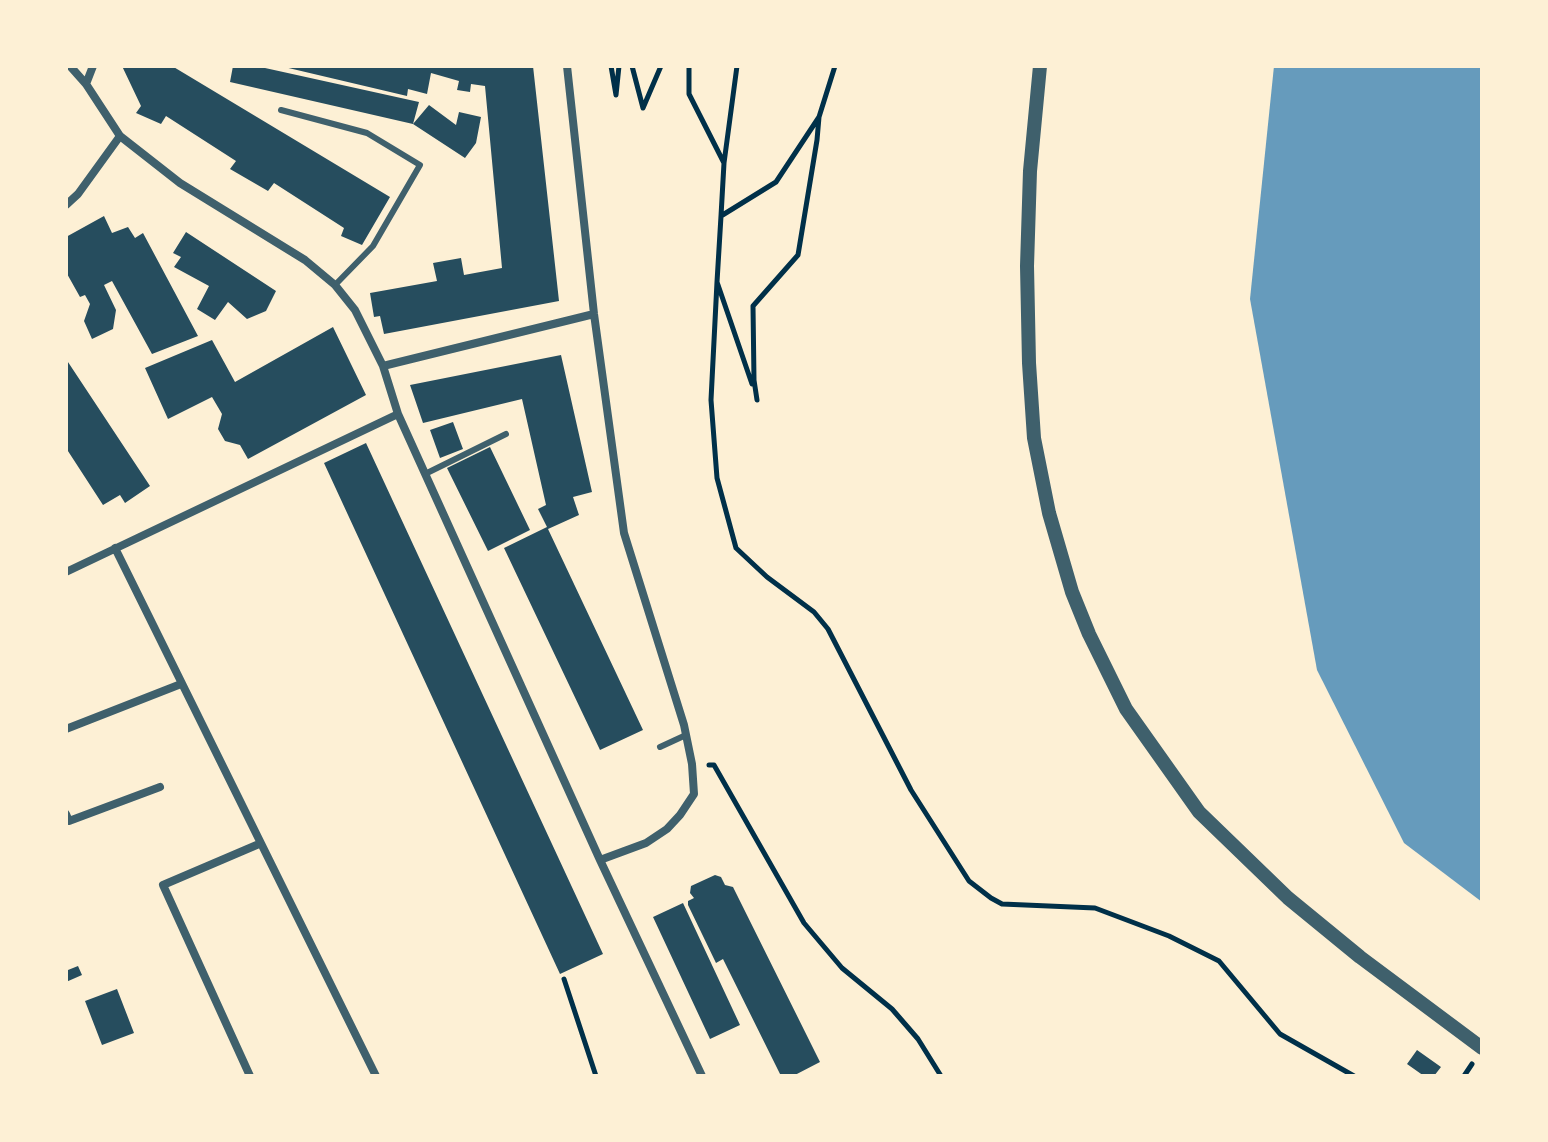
<!DOCTYPE html>
<html>
<head>
<meta charset="utf-8">
<style>
  body { margin:0 }
  #map { position:relative; width:1548px; height:1142px; overflow:hidden; background:#fdf0d5; font-family:"Golos Text",sans-serif }
  canvas { display:block }
  .frame { position:absolute; inset:0; border:68px solid #fdf0d5; pointer-events:none }
</style>
</head>
<body>
<div id="map">
<canvas width="1548" height="1142"></canvas>
<div class="frame"></div>
</div>
<script>
const g = document.querySelector('canvas').getContext('2d');
g.lineJoin = 'round';
function fillPath(path, color) { g.fillStyle = color; g.fill(path, 'evenodd'); }
const shape = rows => new Path2D(rows.map(r => 'M' + r).join(''));
function strokePath(path, color, width, dash) { g.strokeStyle = color; g.lineWidth = width; g.lineCap = dash ? 'butt' : 'round'; g.setLineDash(dash || []); g.stroke(path); }
const water = shape([
  [1274,66,1482,66,1482,902,1404,843,1317,670,1250,299]
]);
const building = shape([
  [122,66,172,66,390,197,362,245,341,236,344,228,274,183,268,191,230,169,236,161,166,116,161,124,136,113,141,106],
  [233,66,256,66,419,102,413,124,230,82],
  [280,66,533,66,559,301,384,334,380,316,374,317,370,293,437,281,433,263,461,258,464,275,502,268,485,86,471,84,470,92,457,90,459,81,431,73,427,94,408,89,407,96],
  [429,105,456,125,459,112,481,117,476,143,465,158,413,124],
  [104,216,112,233,128,227,135,238,143,233,198,336,152,354,112,281,104,285,116,310,113,329,92,339,84,321,90,304,85,295,80,297,66,272,66,237],
  [186,232,276,291,266,311,247,319,228,302,215,320,197,309,209,286,174,267,181,257,173,253],
  [333,327,366,395,248,459,240,445,225,441,218,429,222,414,212,397,168,419,145,368,212,340,235,382],
  [561,355,592,492,573,497,579,515,548,529,643,730,600,750,504,548,547,527,538,509,546,505,522,399,423,423,410,385],
  [66,359,150,486,125,503,120,495,103,505,66,448],
  [453,422,463,449,440,458,430,430],
  [366,443,603,954,560,974,324,463],
  [490,447,530,530,488,551,447,468],
  [715,875,721,877,725,885,733,887,820,1062,793,1076,781,1076,723,959,716,963,688,905,688,901,694,898,690,893,691,886],
  [683,903,740,1025,710,1039,653,917],
  [66,964,68,970,78,966,82,975,66,982],
  [117,989,134,1033,102,1045,85,1001],
  [1417,1050,1441,1067,1434,1076,1424,1076,1407,1064]
]);
const path = shape([
  [611,66,616,95,619,66],
  [632,66,643,108,661,66],
  [689,66,689,94,724,163,737,66],
  [724,163,721,216,776,182,819,117,835,66],
  [721,216,717,282,752,384],
  [717,282,711,400,717,478,736,548,767,577,814,612,828,629,911,790,969,881,991,898,1002,904,1095,908,1169,936,1219,961,1280,1034,1354,1076],
  [757,400,754,380,753,306,798,255,817,140,819,117],
  [709,765,714,765,804,923,842,968,892,1009,918,1039,941,1076],
  [564,979,596,1076],
  [1464,1076,1472,1064]
]);
const service = shape([
  [281,110,367,133,420,165,373,246,335,285],
  [425,474,506,434],
  [660,747,686,735]
]);
const minor = shape([
  [70,66,86,84,120,136,180,183,305,260,335,285,355,310,383,366,398,414,600,860,702,1076],
  [567,66,594,314,624,533,684,725,692,764,694,794,680,815,667,829,646,843,600,860],
  [86,84,93,66],
  [66,205,78,194,120,136],
  [383,366,594,314],
  [115,548,376,1076],
  [66,572,398,414],
  [66,729,181,684],
  [66,814,69,821,160,787],
  [250,1076,163,885,259,844]
]);
const tertiary = shape([
  [1040,66,1030,171,1027,266,1029,363,1034,438,1049,513,1072,592,1089,634,1126,709,1199,812,1288,898,1360,957,1482,1048]
]);
fillPath(water, '#669bbc');
fillPath(building, '#264d5e');
strokePath(path, '#003049', 5);
strokePath(service, '#3f606c', 6);
strokePath(minor, '#3f606c', 8);
strokePath(tertiary, '#3f606c', 14);
</script>
</body>
</html>
